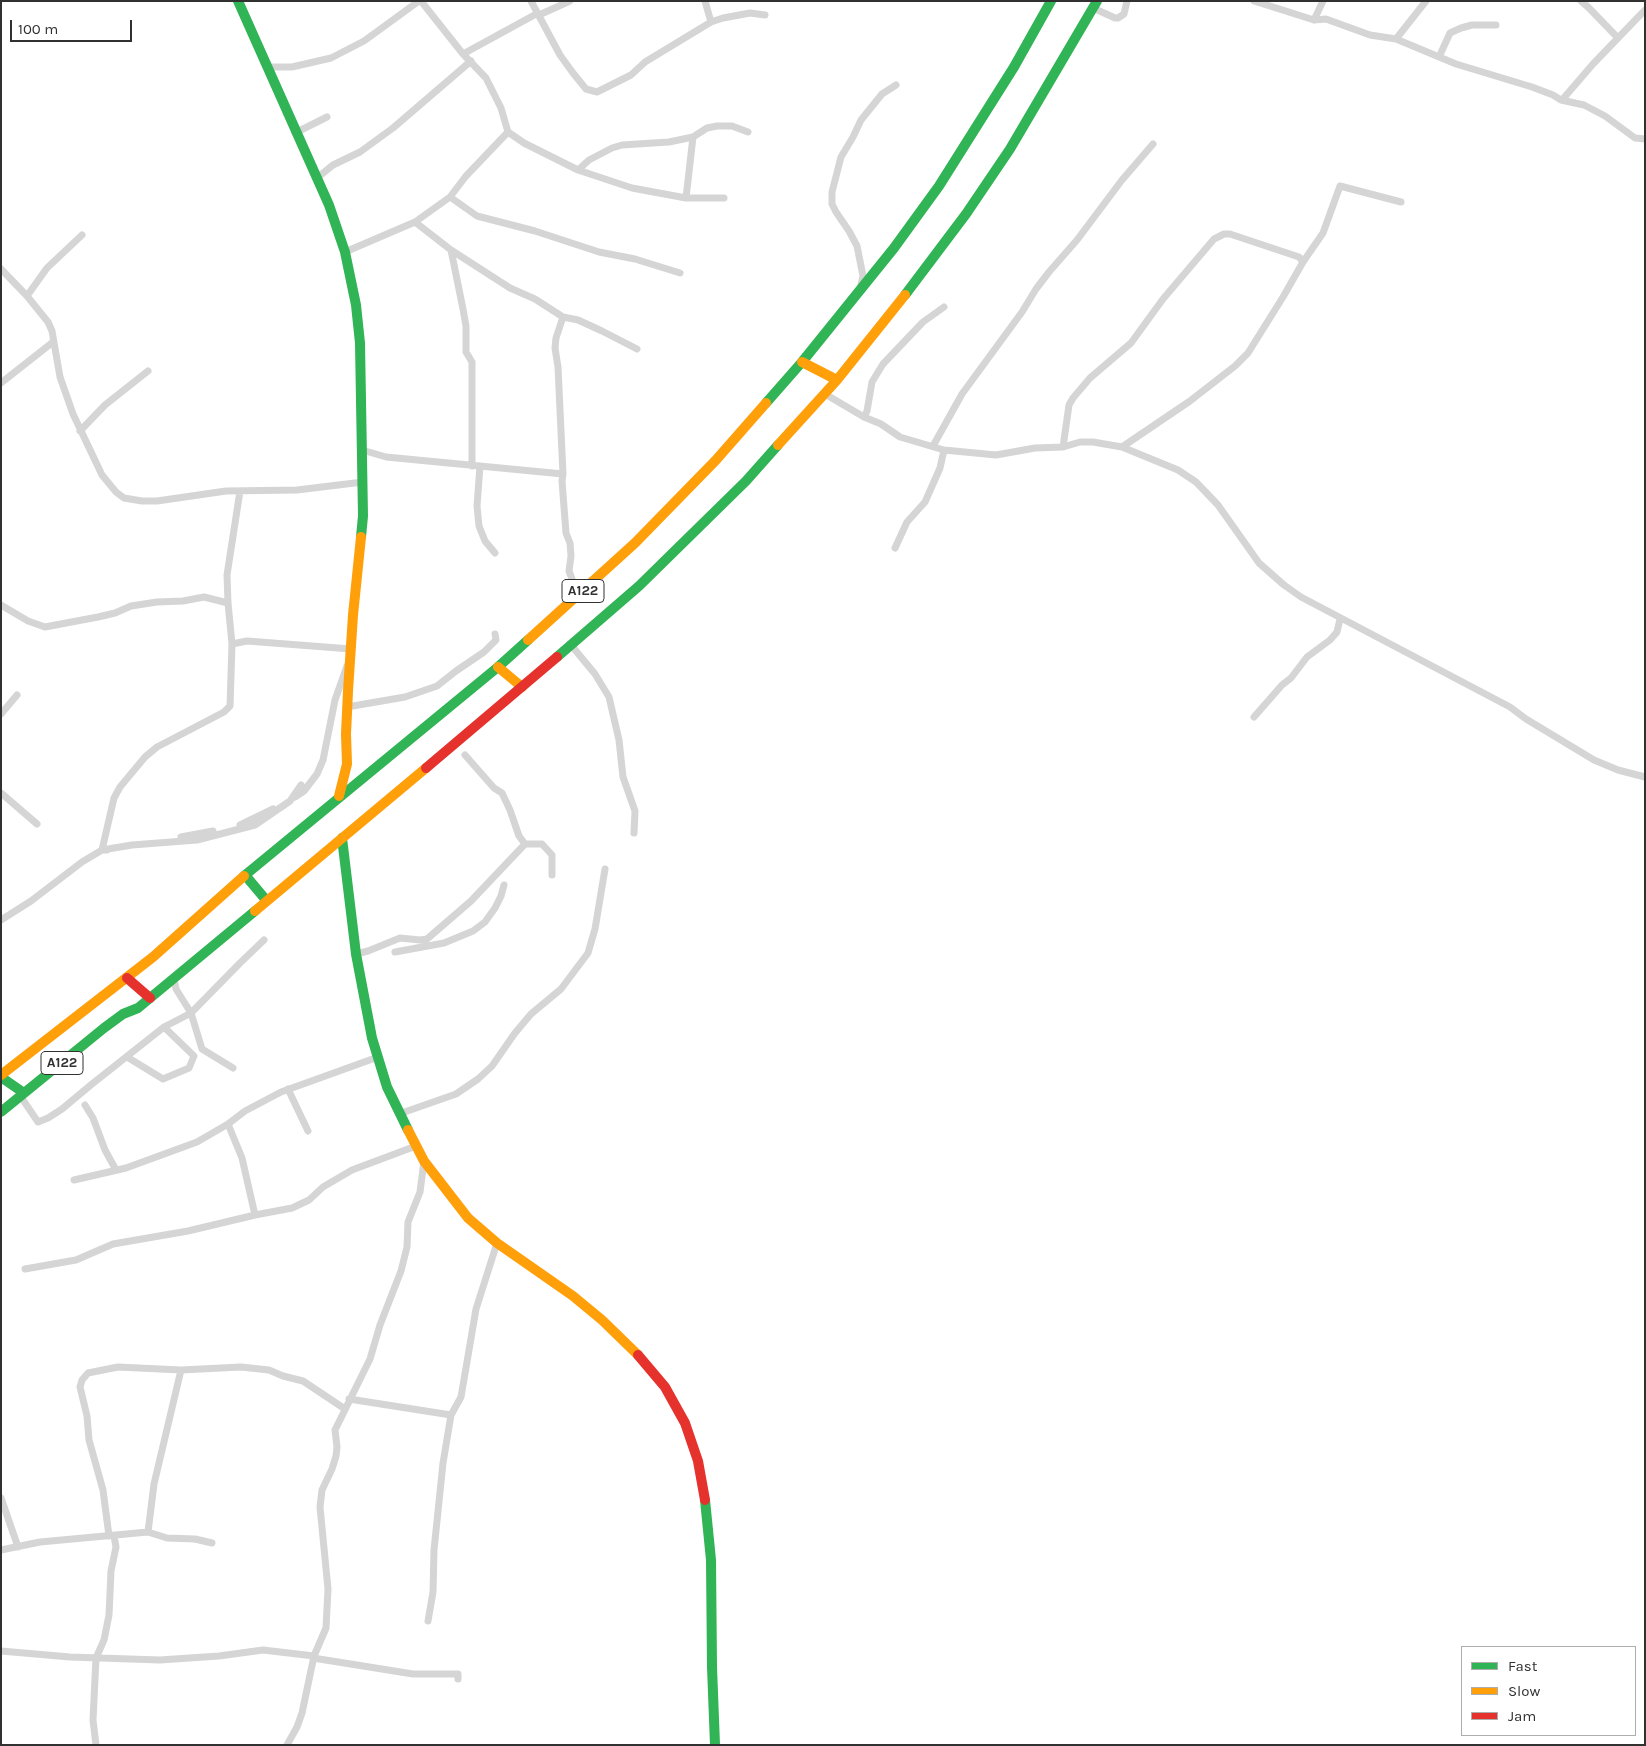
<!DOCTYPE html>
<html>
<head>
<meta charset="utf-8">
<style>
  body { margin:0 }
  #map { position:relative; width:1646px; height:1746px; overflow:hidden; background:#fff; font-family:Karla,sans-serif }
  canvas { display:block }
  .frame { position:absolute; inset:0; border:2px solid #313131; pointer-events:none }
  .legend { position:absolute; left:1461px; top:1646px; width:175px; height:90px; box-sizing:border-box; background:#fff; border:1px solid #adadad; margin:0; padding:6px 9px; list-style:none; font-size:15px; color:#313131 }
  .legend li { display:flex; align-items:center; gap:10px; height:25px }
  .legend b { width:25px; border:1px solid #adadad }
  .scale { position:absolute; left:10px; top:20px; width:122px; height:22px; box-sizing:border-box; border:2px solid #313131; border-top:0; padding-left:6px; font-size:15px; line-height:18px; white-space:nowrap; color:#313131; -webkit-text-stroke:4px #fff; paint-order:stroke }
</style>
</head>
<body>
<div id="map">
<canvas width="1646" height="1746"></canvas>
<div class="frame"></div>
<ul class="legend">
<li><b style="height:6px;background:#30b455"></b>Fast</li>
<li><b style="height:6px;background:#ff9f0a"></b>Slow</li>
<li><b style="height:6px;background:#e5322d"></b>Jam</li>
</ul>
<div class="scale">100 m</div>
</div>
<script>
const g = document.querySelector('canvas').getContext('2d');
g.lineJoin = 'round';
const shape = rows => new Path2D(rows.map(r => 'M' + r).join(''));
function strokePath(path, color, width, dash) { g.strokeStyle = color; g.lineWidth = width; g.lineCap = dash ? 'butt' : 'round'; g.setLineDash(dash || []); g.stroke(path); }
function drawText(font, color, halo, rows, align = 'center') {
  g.font = font + ' Karla,sans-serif'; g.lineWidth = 5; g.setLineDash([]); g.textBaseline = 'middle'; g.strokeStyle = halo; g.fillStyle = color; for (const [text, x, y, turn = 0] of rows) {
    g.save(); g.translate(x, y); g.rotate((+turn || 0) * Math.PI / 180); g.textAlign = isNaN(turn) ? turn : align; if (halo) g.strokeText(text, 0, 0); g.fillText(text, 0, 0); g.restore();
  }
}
const street = shape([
  [421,1,463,54,486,78,501,108,508,132,524,143,578,170,632,188,686,198,724,198],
  [531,1,560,55,573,73,586,89,597,92,631,75,645,62,711,22,723,18,750,13,765,15],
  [705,1,711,22],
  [1254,1,1314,20,1326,19,1370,35,1396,39,1456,64,1532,87,1553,95,1561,100,1584,105,1605,116,1635,138,1645,139],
  [1581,1,1588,7,1618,38],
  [1093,8,1115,18,1118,18,1124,14,1127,1],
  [539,15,570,1],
  [1314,20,1323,1],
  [1396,39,1426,1],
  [463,54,538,13],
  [1439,57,1450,33,1461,28,1472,25,1496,25],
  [267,67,292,67,331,58,364,41,419,1],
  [1562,100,1593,64,1645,10],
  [295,133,327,117],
  [578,170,589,160,612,148,622,145,669,142,693,137,707,128,717,126,732,126,748,132],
  [317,178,333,165,360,152,393,128,471,61],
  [450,197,477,216,535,231,599,252,635,259,680,273],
  [686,198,693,137],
  [415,222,451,250,510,288,535,299,563,317,578,320,602,331,637,349],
  [451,250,463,309,466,326,466,352,472,362,472,466],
  [345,252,415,222,450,197,466,176,508,132],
  [1,269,27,296,48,322,52,331,60,377,73,414,102,475,116,492,124,498,142,501,157,501,226,491,297,490,363,482],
  [861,285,863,276,857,246,849,231,836,212,832,204,832,192,841,157,853,137,861,120,882,94,896,85],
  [27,296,47,268,82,235],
  [563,317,556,338,555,348,558,367,563,474,562,481,566,533,570,543,571,556,569,571,578,595],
  [1,383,53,342],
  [825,394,864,417,881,424,900,437,944,450,996,455,1035,448,1063,447,1080,442,1093,442,1122,447,1178,470,1196,482,1218,505,1259,563,1284,585,1301,597,1510,707,1526,719,1594,760,1618,770,1645,777],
  [864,417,867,411,872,382,883,364,923,322,944,307],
  [80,431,105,405,148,371],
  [933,446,962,394,1022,312,1036,289,1049,272,1077,240,1122,180,1153,144],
  [1063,447,1069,405,1073,398,1090,378,1131,343,1163,299,1214,239,1224,234,1230,234,1299,257,1303,262],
  [1122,447,1190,401,1235,366,1248,353,1283,297,1303,262,1323,233,1340,186,1401,202],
  [362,450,386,457,563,474],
  [480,466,477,506,479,526,485,541,495,553],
  [240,491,227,575,228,603,232,644,230,706,224,712,157,747,145,757,120,787,114,798,102,850,132,845,197,840,255,825,290,801,301,785],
  [895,548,907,522,925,502,940,468,944,450],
  [1,605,28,621,45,627,98,617,115,613,131,606,157,602,183,601,204,597,228,603],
  [232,644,247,641,351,649],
  [571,645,595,674,609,697,619,740,623,777,635,811,634,833],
  [347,707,405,697,437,686,456,671,484,652,496,640,495,634],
  [1,714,17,695],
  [1254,717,1282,685,1291,678,1307,657,1330,640,1337,632,1340,619],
  [465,755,494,788,502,793,510,810,519,836,525,844],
  [1,793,37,824],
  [295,797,304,791,317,774,323,760,335,700,347,666],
  [240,825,273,809],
  [181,837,213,831],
  [1,920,31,901,82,862,102,850,107,850],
  [395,952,444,943,473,931,485,922,495,908,501,896,504,885],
  [356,954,368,951,400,938,420,940,427,939,471,901,525,844,542,844,552,855,552,875],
  [174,979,176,989,191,1013,202,1049,233,1068],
  [127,1057,163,1079,189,1068,194,1056,164,1027],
  [288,1089,308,1131],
  [21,1097,38,1122,48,1118,62,1109,92,1084,164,1027,191,1013,240,963,264,940],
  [85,1105,93,1118,105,1150,116,1170],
  [399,1114,456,1094,478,1079,492,1066,515,1033,531,1014,561,989,588,953,595,929,605,869],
  [228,1124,242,1158,255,1215],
  [74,1180,126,1168,197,1142,228,1124,245,1111,281,1092,378,1057],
  [25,1269,76,1260,113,1244,188,1231,255,1215,292,1208,309,1200,323,1187,352,1170,416,1146],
  [349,1399,451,1415,443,1463,434,1550,433,1592,428,1621],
  [451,1415,461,1397,476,1309,497,1243],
  [1,1498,18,1547],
  [148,1532,154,1484,181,1370],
  [109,1536,103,1490,89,1440,87,1416,80,1387,82,1380,88,1373,118,1367,181,1370,241,1367,269,1370,283,1376,303,1381,345,1409],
  [1,1550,40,1542,148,1532,167,1538,195,1539,212,1543],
  [1,1651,70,1657,160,1660,219,1656,263,1650,314,1656],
  [313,1658,413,1674,458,1674,458,1679],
  [96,1745,93,1720,96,1658,104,1640,109,1615,111,1571,116,1547,114,1536],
  [287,1745,297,1727,302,1713,314,1656,326,1628,328,1589,320,1507,322,1490,332,1469,336,1456,337,1447,335,1430,370,1359,380,1325,401,1271,407,1247,408,1222,420,1192,424,1161]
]);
const fast = shape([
  [238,1,329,205,345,252,356,305,360,343,363,516,361,537],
  [905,295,966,214,1010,149,1097,1],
  [766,403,802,362,894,248,939,186,1014,67,1051,1],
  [557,657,639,586,746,481,778,445],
  [342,838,356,954,372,1038,387,1087,408,1130],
  [245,875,266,900],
  [244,876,498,667,528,640],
  [1,1077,24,1093],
  [1,1112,104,1028,123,1014,138,1008,255,911],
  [705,1500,711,1560,712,1667,715,1745]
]);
const slow = shape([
  [802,362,837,380],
  [778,445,837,380,905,295],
  [528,640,635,543,716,460,766,403],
  [498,667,522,687],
  [339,796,347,764,346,734,348,691,353,615,361,537],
  [255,911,426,768],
  [1,1075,153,957,244,876],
  [408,1130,424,1161,468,1218,497,1243,573,1296,602,1320,638,1355]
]);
const jam = shape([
  [426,768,557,657],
  [127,978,150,998],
  [638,1355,665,1387,685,1423,698,1461,705,1500]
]);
const shields = [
  [583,591,42],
  [62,1063,42]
];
const shieldNames = [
  ["A122",583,591],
  ["A122",62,1063]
];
strokePath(street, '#d5d5d5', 7);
strokePath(fast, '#30b455', 10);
strokePath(slow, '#ff9f0a', 10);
strokePath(jam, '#e5322d', 10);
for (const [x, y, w] of shields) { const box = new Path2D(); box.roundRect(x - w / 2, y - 11.5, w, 23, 4); g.fillStyle = '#fff'; g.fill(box); strokePath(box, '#313131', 1); }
drawText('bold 14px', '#313131', null, shieldNames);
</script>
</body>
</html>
